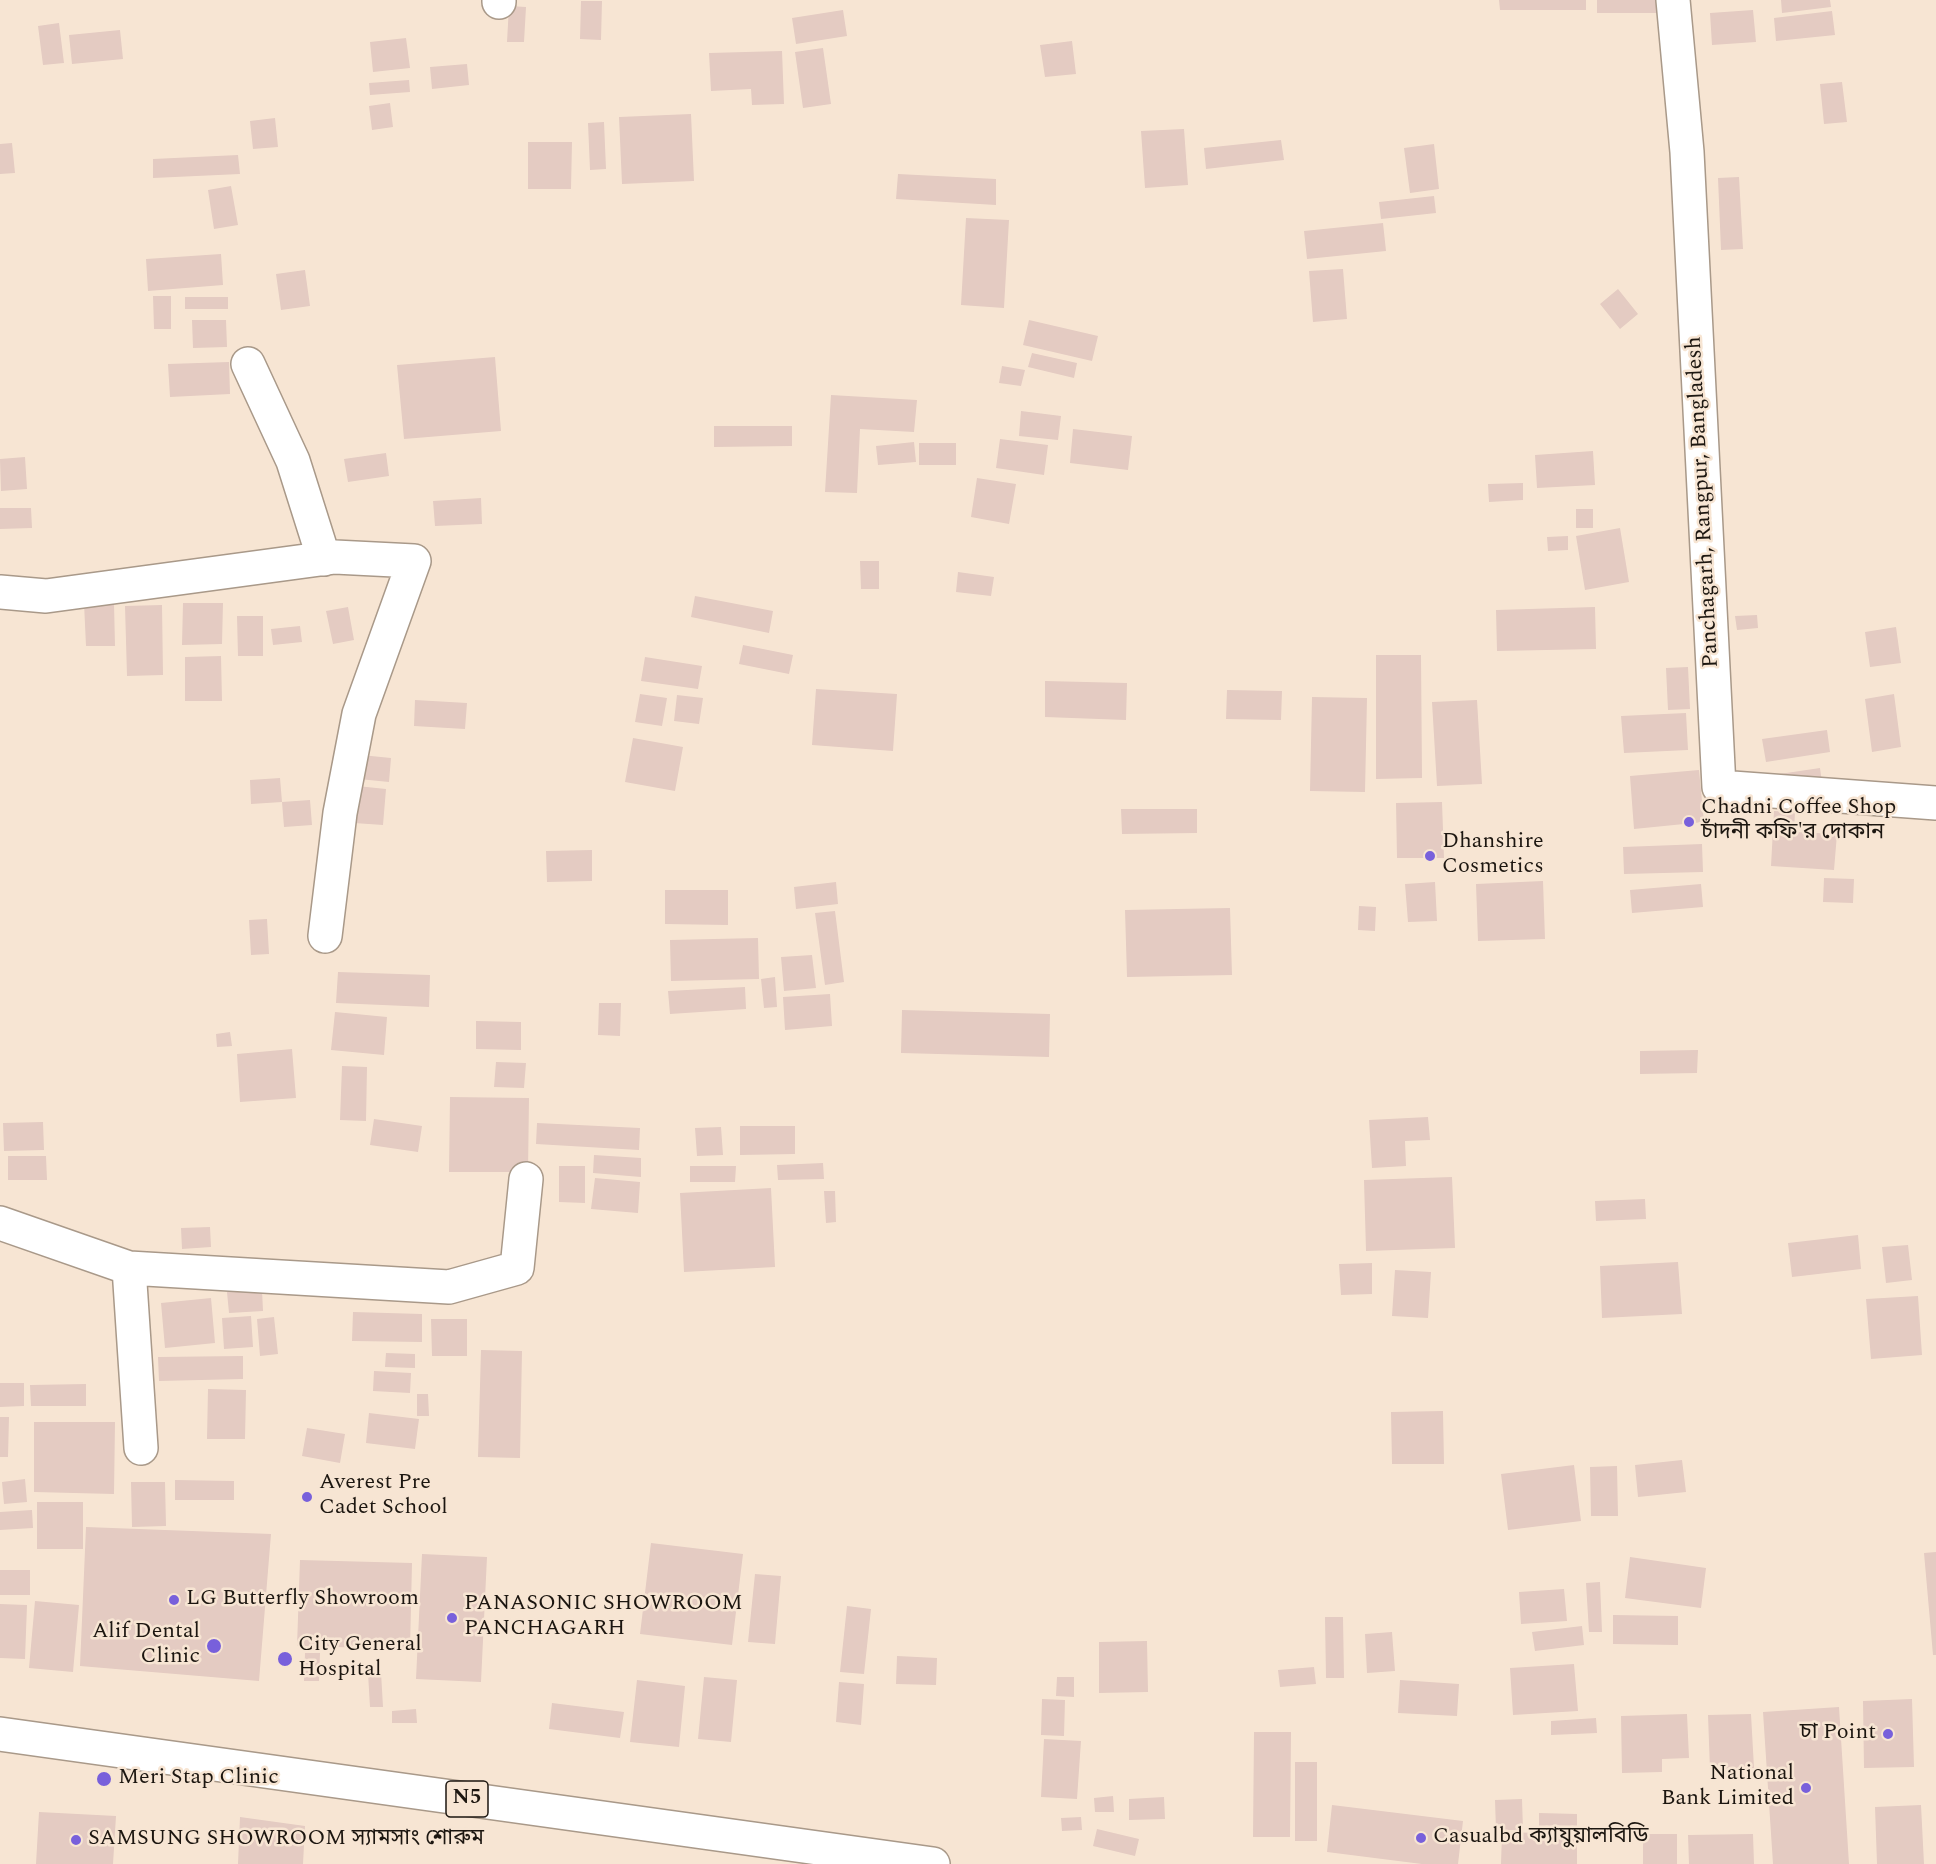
<!DOCTYPE html>
<html>
<head>
<meta charset="utf-8">
<style>
  body { margin:0 }
  canvas { display:block; background:#f7e5d3 }
</style>
</head>
<body>
<canvas width="1936" height="1864"></canvas>
<script>
const g = document.querySelector('canvas').getContext('2d');
g.lineJoin = 'round';
function fillPath(path, color) { g.fillStyle = color; g.fill(path, 'evenodd'); }
const shape = rows => new Path2D(rows.map(r => 'M' + r).join(''));
function strokePath(path, color, width, dash) { g.strokeStyle = color; g.lineWidth = width; g.lineCap = dash ? 'butt' : 'round'; g.setLineDash(dash || []); g.stroke(path); }
function drawText(font, color, halo, rows, align = 'center') {
  g.font = font + ' Spectral,"Noto Sans Bengali",serif'; g.lineWidth = 5; g.setLineDash([]); g.textBaseline = 'middle'; g.strokeStyle = halo; g.fillStyle = color; for (const [text, x, y, turn = 0] of rows) {
    g.save(); g.translate(x, y); g.rotate((+turn || 0) * Math.PI / 180); g.textAlign = isNaN(turn) ? turn : align; if (halo) g.strokeText(text, 0, 0); g.fillText(text, 0, 0); g.restore();
  }
}
const building = shape([
  [1499,0,1586,0,1586,10,1500,10],
  [1597,0,1658,0,1658,13,1597,13],
  [1781,0,1830,0,1831,7,1782,13],
  [581,1,602,1,601,40,580,39],
  [509,6,526,7,524,42,507,42],
  [843,10,847,36,796,44,792,18],
  [1753,10,1756,42,1712,45,1710,13],
  [1832,11,1835,35,1776,41,1774,18],
  [59,23,64,63,43,65,38,26],
  [120,30,123,59,72,64,69,35],
  [406,38,410,68,373,72,370,42],
  [1072,41,1076,74,1045,77,1040,45],
  [823,48,831,104,803,108,795,52],
  [782,51,784,104,752,105,751,89,711,91,709,53],
  [467,64,469,85,432,89,430,67],
  [409,80,410,92,370,95,369,83],
  [1842,82,1847,122,1824,124,1820,84],
  [390,103,393,127,372,130,369,106],
  [691,114,694,181,622,184,619,117],
  [275,118,278,147,253,149,250,121],
  [604,122,606,169,590,170,588,123],
  [1184,129,1188,185,1145,188,1141,131],
  [1281,140,1284,160,1206,169,1204,148],
  [528,142,572,142,571,189,528,189],
  [12,143,15,173,0,174,0,144],
  [1434,144,1439,189,1410,193,1404,148],
  [238,155,240,174,153,178,153,159],
  [898,174,996,179,996,205,896,199],
  [1739,177,1743,249,1721,250,1718,178],
  [231,186,238,225,214,229,208,190],
  [1434,196,1436,213,1381,219,1379,202],
  [966,218,1009,220,1004,308,961,305],
  [1383,223,1386,251,1307,259,1304,231],
  [221,254,223,285,148,291,146,259],
  [1343,269,1347,319,1313,322,1309,271],
  [305,270,310,306,281,310,276,274],
  [1618,289,1638,314,1620,329,1600,304],
  [153,296,171,296,171,329,154,329],
  [185,297,228,297,228,309,185,309],
  [192,320,226,320,227,347,193,348],
  [1029,320,1098,336,1092,361,1023,345],
  [1032,353,1077,363,1074,378,1028,367],
  [495,357,501,431,404,439,397,365],
  [229,362,230,394,170,397,168,364],
  [1002,366,1025,370,1021,386,999,383],
  [831,395,917,400,914,432,860,429,857,493,825,492],
  [1021,411,1061,416,1058,440,1019,436],
  [714,426,792,426,792,446,714,447],
  [1073,429,1132,436,1128,470,1070,463],
  [1000,439,1048,445,1044,475,996,468],
  [914,442,916,462,878,465,876,446],
  [919,443,956,443,956,465,919,465],
  [1593,451,1595,485,1537,488,1535,455],
  [386,453,389,476,348,482,344,459],
  [25,457,27,489,1,491,0,459],
  [977,478,1016,484,1009,524,971,517],
  [1523,483,1523,500,1489,502,1488,484],
  [481,498,482,524,435,526,433,501],
  [0,508,31,508,32,528,0,529],
  [1576,509,1593,509,1593,528,1576,528],
  [1620,528,1629,582,1585,590,1576,536],
  [1568,536,1568,550,1548,551,1547,537],
  [860,561,879,561,879,589,861,589],
  [958,572,994,577,991,596,956,592],
  [695,596,773,611,769,633,691,617],
  [84,603,114,603,115,646,86,646],
  [183,603,223,603,222,644,182,645],
  [162,605,163,675,127,676,125,606],
  [348,607,354,640,333,644,326,611],
  [1595,607,1596,649,1497,651,1496,610],
  [1757,615,1758,628,1737,630,1735,616],
  [237,616,263,616,263,656,238,656],
  [300,626,302,642,273,645,271,629],
  [1896,627,1901,663,1870,667,1865,632],
  [743,645,793,655,789,674,739,664],
  [1376,655,1421,655,1422,778,1376,779],
  [221,656,222,701,185,701,185,657],
  [645,657,702,666,698,689,641,681],
  [1688,667,1690,709,1668,710,1666,668],
  [1045,681,1127,683,1126,720,1045,717],
  [816,689,897,694,893,751,812,745],
  [1227,690,1282,691,1281,720,1226,719],
  [640,694,667,698,662,726,635,722],
  [1894,694,1901,747,1872,752,1865,699],
  [677,695,703,698,699,724,674,721],
  [1312,697,1367,698,1365,792,1310,791],
  [415,700,467,703,465,729,414,726],
  [1477,700,1482,784,1437,786,1432,702],
  [1686,713,1688,750,1624,753,1621,716],
  [1827,730,1830,752,1766,762,1762,739],
  [633,738,683,747,675,791,625,782],
  [361,755,391,758,389,782,359,779],
  [1820,768,1823,790,1766,776],
  [1699,770,1704,822,1634,829,1630,776],
  [280,778,282,802,310,800,312,825,284,827,282,802,251,804,250,780],
  [357,786,386,789,383,825,354,823],
  [1442,802,1444,858,1397,858,1396,803],
  [1121,809,1197,809,1197,833,1122,834],
  [1774,811,1795,812,1794,832,1837,834,1834,870,1771,866],
  [1702,844,1703,872,1624,874,1623,847],
  [592,850,592,881,547,882,546,851],
  [1824,878,1854,879,1853,903,1823,902],
  [1543,881,1545,939,1478,941,1476,884],
  [836,882,838,904,796,909,794,887],
  [1435,882,1437,921,1408,922,1405,884],
  [1701,884,1703,907,1632,913,1630,890],
  [665,890,728,890,728,925,665,924],
  [1359,906,1376,907,1375,931,1358,930],
  [1230,908,1232,975,1127,977,1125,910],
  [835,911,844,982,825,985,815,913],
  [267,919,269,954,251,955,249,920],
  [758,938,759,979,671,981,670,940],
  [812,955,816,988,784,991,781,957],
  [338,972,430,975,429,1007,336,1003],
  [775,977,777,1007,764,1008,761,979],
  [745,987,746,1009,670,1014,668,991],
  [830,994,832,1026,785,1030,783,997],
  [599,1003,621,1003,620,1036,598,1035],
  [902,1010,1050,1014,1049,1057,901,1053],
  [335,1012,387,1017,384,1055,331,1050],
  [476,1021,521,1022,521,1050,476,1049],
  [230,1032,232,1046,217,1047,216,1034],
  [292,1049,296,1098,240,1102,237,1054],
  [1698,1050,1697,1073,1640,1074,1640,1051],
  [496,1062,526,1063,524,1088,494,1087],
  [342,1066,367,1067,366,1121,340,1120],
  [450,1097,529,1098,528,1172,449,1172],
  [1428,1117,1430,1140,1405,1141,1406,1166,1372,1168,1369,1120],
  [374,1119,422,1126,418,1152,370,1145],
  [43,1122,44,1150,4,1151,3,1123],
  [537,1123,640,1128,639,1150,536,1144],
  [740,1126,795,1126,795,1154,740,1155],
  [721,1127,723,1155,697,1156,695,1128],
  [594,1155,641,1158,641,1177,593,1173],
  [8,1156,46,1156,47,1180,8,1180],
  [823,1163,824,1179,778,1180,777,1165],
  [559,1166,585,1166,585,1203,559,1202],
  [690,1166,736,1166,735,1182,690,1182],
  [1452,1177,1455,1248,1366,1251,1364,1180],
  [595,1178,640,1182,638,1213,591,1209],
  [771,1188,775,1267,684,1272,680,1193],
  [824,1191,835,1191,836,1222,826,1223],
  [1645,1199,1646,1219,1596,1221,1595,1201],
  [210,1227,211,1247,182,1249,181,1228],
  [1858,1235,1861,1269,1792,1277,1788,1243],
  [1908,1245,1912,1280,1886,1283,1882,1247],
  [1678,1262,1682,1314,1602,1318,1600,1266],
  [1372,1263,1372,1294,1341,1295,1339,1264],
  [1395,1270,1431,1272,1428,1318,1392,1316],
  [262,1290,263,1311,229,1313,227,1292],
  [1918,1296,1922,1355,1871,1359,1866,1299],
  [211,1298,215,1343,165,1348,161,1303],
  [353,1312,422,1314,422,1342,352,1341],
  [251,1316,253,1347,224,1349,222,1318],
  [274,1317,278,1354,260,1356,257,1319],
  [431,1319,467,1319,467,1356,432,1356],
  [481,1350,522,1351,520,1458,478,1457],
  [386,1353,415,1354,415,1368,385,1367],
  [243,1356,243,1379,159,1381,158,1357],
  [374,1371,411,1373,410,1393,373,1391],
  [0,1383,24,1383,24,1406,0,1407],
  [86,1384,86,1406,31,1406,30,1385],
  [208,1389,246,1390,245,1439,207,1439],
  [417,1394,428,1394,429,1416,417,1416],
  [1443,1411,1444,1464,1392,1464,1391,1412],
  [369,1413,419,1419,415,1449,366,1443],
  [0,1417,9,1417,8,1457,0,1457],
  [34,1422,115,1422,114,1494,34,1492],
  [307,1428,345,1434,340,1463,302,1456],
  [1682,1460,1686,1492,1638,1497,1635,1465],
  [1574,1465,1581,1521,1508,1530,1501,1474],
  [1617,1466,1618,1516,1591,1516,1590,1467],
  [25,1479,27,1502,4,1504,2,1482],
  [175,1480,234,1481,234,1500,175,1500],
  [131,1482,165,1482,166,1526,132,1527],
  [37,1502,83,1502,83,1549,37,1549],
  [32,1510,33,1528,0,1530,0,1512],
  [86,1527,271,1534,259,1681,80,1666],
  [651,1543,743,1554,732,1645,640,1634],
  [1936,1552,1936,1655,1933,1655,1924,1553],
  [422,1554,487,1557,481,1682,416,1679],
  [1630,1557,1706,1568,1701,1608,1625,1598],
  [300,1560,412,1563,410,1649,297,1646],
  [0,1570,30,1570,30,1595,0,1595],
  [755,1574,781,1576,775,1644,748,1642],
  [1600,1582,1602,1632,1589,1632,1586,1583],
  [1564,1589,1567,1621,1521,1624,1519,1592],
  [35,1601,79,1605,73,1672,29,1668],
  [0,1604,27,1605,25,1659,0,1658],
  [847,1606,871,1609,864,1674,840,1672],
  [1613,1615,1678,1616,1678,1645,1613,1644],
  [1325,1617,1343,1617,1344,1678,1326,1678],
  [1582,1626,1584,1645,1535,1651,1532,1632],
  [1392,1632,1395,1671,1367,1673,1365,1634],
  [1147,1641,1148,1692,1099,1693,1099,1642],
  [305,1653,320,1653,319,1681,304,1681],
  [897,1656,937,1658,936,1685,896,1684],
  [1574,1664,1578,1711,1513,1715,1510,1668],
  [1314,1667,1316,1684,1280,1687,1278,1670],
  [381,1672,383,1707,370,1707,368,1673],
  [704,1677,737,1680,731,1742,698,1739],
  [1057,1677,1074,1677,1074,1697,1056,1696],
  [637,1680,685,1686,679,1747,630,1742],
  [1400,1680,1459,1684,1457,1716,1398,1713],
  [839,1682,864,1684,861,1725,836,1722],
  [1042,1699,1065,1700,1064,1736,1041,1735],
  [1912,1699,1914,1767,1864,1768,1863,1701],
  [552,1703,624,1712,620,1738,549,1729],
  [1839,1707,1849,1864,1773,1864,1763,1712],
  [416,1709,417,1723,392,1723,392,1711],
  [1687,1714,1689,1758,1662,1759,1662,1772,1622,1773,1621,1716],
  [1751,1714,1754,1768,1710,1770,1708,1715],
  [1596,1718,1597,1733,1551,1735,1551,1721],
  [1254,1732,1291,1732,1290,1837,1253,1837],
  [1044,1739,1081,1741,1077,1799,1041,1797],
  [1295,1762,1317,1762,1317,1841,1295,1841],
  [1113,1796,1114,1812,1095,1812,1094,1798],
  [1164,1797,1165,1819,1129,1820,1129,1799],
  [1522,1799,1523,1830,1496,1830,1495,1800],
  [1332,1805,1463,1821,1458,1864,1422,1864,1327,1852],
  [1921,1805,1924,1864,1877,1864,1875,1807],
  [39,1812,116,1816,113,1864,36,1864],
  [1539,1813,1577,1814,1577,1864,1501,1864,1502,1832,1539,1833],
  [240,1817,305,1826,303,1864,238,1864],
  [1081,1817,1082,1830,1062,1831,1061,1818],
  [1097,1829,1139,1839,1135,1856,1093,1846],
  [1643,1834,1677,1834,1677,1864,1643,1864],
  [1753,1834,1754,1864,1689,1864,1688,1835]
]);
const street = shape([
  [499,0,499,2],
  [1673,0,1687,152,1719,787,1936,803],
  [248,364,293,461,324,559],
  [0,592,46,596,335,557,414,561,359,714,340,813,325,936],
  [0,1223,129,1268],
  [141,1448,129,1268,449,1287,517,1268,526,1179]
]);
const highway = shape([
  [0,1734,933,1864]
]);
const markers = [
  [1689,822,6,"#7860db"],
  [1430,856,6,"#7860db"],
  [307,1497,6,"#7860db"],
  [174,1600,6,"#7860db"],
  [452,1618,6,"#7860db"],
  [214,1646,8,"#7860db"],
  [285,1659,8,"#7860db"],
  [1888,1734,6,"#7860db"],
  [104,1779,8,"#7860db"],
  [1806,1788,6,"#7860db"],
  [1421,1838,6,"#7860db"],
  [76,1840,6,"#7860db"]
];
const shields = [
  [467,1799,42]
];
const shieldNames = [
  ["N5",467,1799]
];
const streetNames = [
  ["Panchagarh, Rangpur, Bangladesh",1704,502,-93]
];
const poiNames = [
  ["Chadni Coffee Shop",1701,809],
  ["চাঁদনী কফি'র দোকান",1701,834],
  ["Dhanshire",1442,843],
  ["Cosmetics",1442,868],
  ["Averest Pre",319,1484],
  ["Cadet School",319,1509],
  ["LG Butterfly Showroom",186,1600],
  ["PANASONIC SHOWROOM",464,1605],
  ["PANCHAGARH",464,1630],
  ["Alif Dental",200,1633,"right"],
  ["Clinic",200,1658,"right"],
  ["City General",298,1646],
  ["Hospital",298,1671],
  ["চা Point",1876,1734,"right"],
  ["National",1794,1775,"right"],
  ["Bank Limited",1794,1800,"right"],
  ["Meri Stap Clinic",118,1779],
  ["Casualbd ক্যাযুয়ালবিডি",1433,1838],
  ["SAMSUNG SHOWROOM স্যামসাং শোরুম",88,1840]
];
fillPath(building, '#e4cbc2');
strokePath(street, '#a99989', 36);
strokePath(highway, '#a99989', 36);
strokePath(street, '#fff', 33);
strokePath(highway, '#fff', 33);
for (const [x, y, r, color] of markers) { const dot = new Path2D(); dot.arc(x, y, r, 0, 2 * Math.PI); g.fillStyle = color; g.fill(dot); strokePath(dot, '#f7e5d3', 2); }
for (const [x, y, w] of shields) { const box = new Path2D(); box.roundRect(x - w / 2, y - 18, w, 36, 4.5); g.fillStyle = '#f7e5d3'; g.fill(box); strokePath(box, '#1c1610', 1.5); }
drawText('bold 21px', '#1c1610', null, shieldNames);
drawText('22px', '#1c1610', '#f7e5d3', streetNames);
drawText('22px', '#1c1610', '#f7e5d3', poiNames, 'left');
</script>
</body>
</html>
